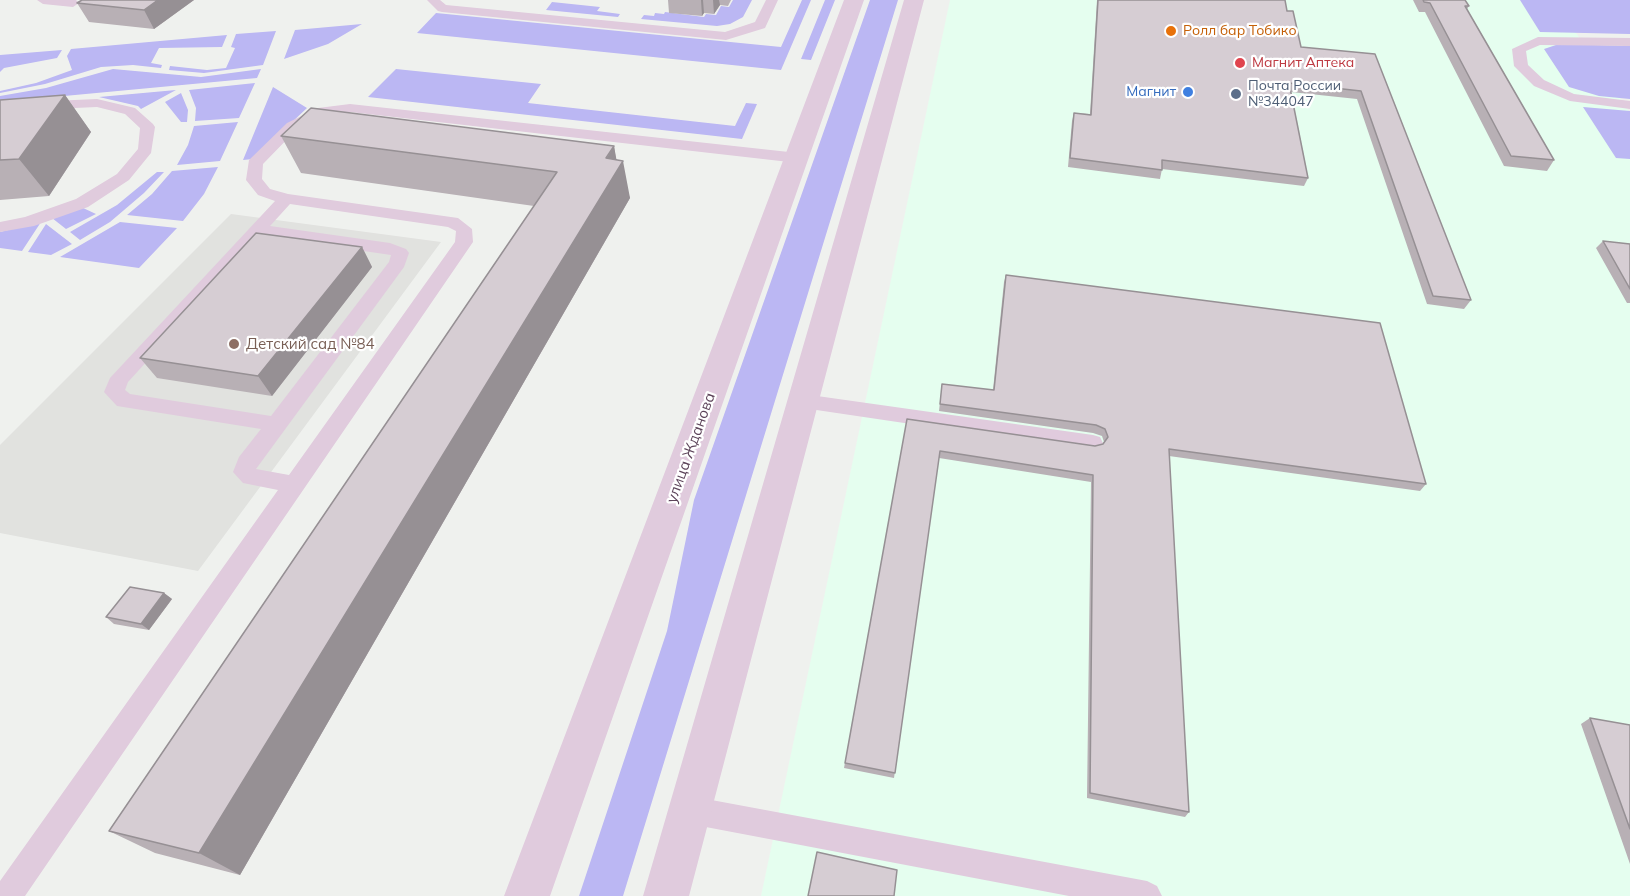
<!DOCTYPE html>
<html>
<head>
<meta charset="utf-8">
<style>
  body { margin:0 }
  canvas { display:block; background:#eff1ee }
</style>
</head>
<body>
<canvas width="1630" height="896"></canvas>
<script>
const g = document.querySelector('canvas').getContext('2d');
g.lineJoin = 'round';
function fillPath(path, color) { g.fillStyle = color; g.fill(path, 'evenodd'); }
const shape = rows => new Path2D(rows.map(r => 'M' + r).join(''));
function strokePath(path, color, width, dash) { g.strokeStyle = color; g.lineWidth = width; g.lineCap = dash ? 'butt' : 'round'; g.setLineDash(dash || []); g.stroke(path); }
function drawText(font, color, halo, rows, align = 'center') {
  g.font = font + ' Mulish,sans-serif'; g.lineWidth = 4.5; g.setLineDash([]); g.textBaseline = 'middle'; g.strokeStyle = halo; g.fillStyle = color; for (const [text, x, y, turn = 0] of rows) {
    g.save(); g.translate(x, y); g.rotate((+turn || 0) * Math.PI / 180); g.textAlign = isNaN(turn) ? turn : align; if (halo) g.strokeText(text, 0, 0); g.fillText(text, 0, 0); g.restore();
  }
}
const commercial = shape([
  [950,0,1554,0,1630,113,1630,896,761,896]
]);
const education = shape([
  [231,214,441,242,198,571,0,533,0,445]
]);
const green = shape([
  [733,0,752,0,743,17,730,24,717,26,641,19,644,15,654,16,655,13,664,14,665,12,704,17,706,14,716,15,721,6,729,7],
  [802,0,811,0,781,70,417,33,436,13,781,47],
  [825,0,835,0,811,60,801,59],
  [870,0,898,0,623,896,579,896,667,631,694,500],
  [1520,0,1630,0,1630,34,1540,32],
  [552,2,600,7,597,11,620,14,618,17,546,10],
  [362,24,328,44,284,59,295,30],
  [276,31,263,65,204,73,169,70,170,66,207,70,226,68,235,48,231,47,236,34],
  [227,35,222,47,159,48,151,63,162,65,161,68,133,65,101,67,45,84,0,93,0,91,36,83,72,70,67,56,71,49],
  [1559,44,1630,46,1630,99,1599,96,1569,87,1544,49],
  [62,50,57,58,4,68,0,72,0,55],
  [113,69,201,77,261,69,257,78,0,102,0,96,46,88],
  [396,69,541,84,528,103,735,126,746,103,757,104,742,139,368,97],
  [255,83,239,118,195,121,196,108,189,90],
  [273,87,307,108,253,159,243,160],
  [176,90,141,109,138,106,99,97],
  [181,93,188,110,187,122,181,122,165,102],
  [1583,107,1630,111,1630,159,1616,158],
  [238,122,220,161,177,165,188,145,194,126],
  [218,167,204,194,183,221,127,215,152,194,172,171],
  [157,172,164,172,144,193,110,222,80,240,70,232,117,205],
  [81,207,96,214,66,229,52,218],
  [41,222,22,251,0,248,0,232],
  [120,222,177,228,139,268,60,257],
  [46,224,72,244,51,255,28,252]
]);
const lane = shape([
  [37,0,76,0,79,3,73,7,43,4,37,0],
  [427,0,440,0,446,5,725,32,755,22,766,0,778,0,765,28,726,40,442,12,438,11,427,0],
  [1538,37,1630,38,1630,46,1540,45,1526,51,1528,65,1544,80,1574,94,1630,101,1630,109,1570,101,1534,86,1514,66,1512,49,1538,37],
  [97,99,135,108,153,124,155,127,151,153,129,180,88,207,34,226,0,232,0,222,25,217,76,199,117,174,138,149,140,128,125,114,97,107,52,109,0,122,0,114,52,101,97,99],
  [350,104,798,153,806,158,798,163,350,112,326,115,297,129,263,164,262,179,270,189,288,194,458,218,472,229,473,242,25,896,0,896,0,881,278,490,243,483,233,472,239,457,261,429,117,406,104,392,110,378,275,201,258,195,246,180,249,160,287,123,318,108,350,104],
  [290,204,448,227,456,231,455,242,289,475,256,469,404,267,409,253,406,249,390,243,270,226,290,204],
  [261,236,391,255,389,262,271,416,130,394,125,390,128,382,261,236],
  [803,394,1093,435,1100,437,1103,443,1100,449,1093,451,803,408,796,406,793,401,796,396,803,394],
  [690,796,1147,881,1157,886,1162,896,1069,896,690,824,680,820,676,810,680,800,690,796]
]);
const street = shape([
  [844,0,864,0,550,896,504,896,844,0],
  [904,0,924,0,689,896,643,896,904,0]
]);
const wall = shape([
  [82,0,194,0,154,29,89,22,77,3],
  [668,0,731,0,728,6,720,5,714,14,704,13,702,16,669,13],
  [1097,0,1285,0,1287,11,1301,47,1375,54,1471,300,1464,309,1427,304,1357,99,1291,92,1308,178,1304,186,1162,169,1160,179,1068,167,1072,121,1074,113,1090,114],
  [1413,0,1465,0,1469,6,1467,9,1554,160,1547,171,1504,166,1425,12,1419,12],
  [65,95,91,132,49,196,0,200,0,100],
  [281,136,614,146,616,160,630,198,240,875,155,853,109,831,534,206,301,173],
  [1603,241,1630,244,1630,303,1627,303,1596,248],
  [362,247,372,267,272,396,157,378,140,358],
  [1006,275,1426,484,1420,491,1169,456,1189,812,1185,817,1087,798,1091,482,939,458,894,778,844,768,907,419,1095,446,1103,444,1104,442,1102,436,1093,433,939,411,942,384,993,390,1004,282],
  [164,593,172,599,149,630,114,624,106,617],
  [1590,718,1630,725,1630,864,1581,724]
]);
const shadedWall = shape([
  [158,0,194,0,154,29,144,10],
  [701,0,703,0,704,13,702,16],
  [713,0,719,0,720,5,714,14],
  [65,95,91,132,49,196,19,159],
  [614,146,618,168,623,161,630,198,240,875,199,853],
  [362,247,372,267,272,396,258,376],
  [164,593,172,599,149,630,141,624]
]);
const building = shape([
  [82,0,158,0,144,10,77,3,82,0],
  [1098,0,1285,0,1287,11,1293,11,1301,47,1375,54,1471,300,1433,296,1361,91,1289,83,1308,178,1162,160,1162,170,1070,158,1074,113,1091,115,1098,0],
  [1423,0,1465,0,1469,6,1465,6,1554,160,1511,156,1430,3,1424,2,1423,0],
  [65,95,19,159,0,160,0,100,65,95],
  [311,108,614,146,606,158,623,161,199,853,109,831,557,172,281,136,311,108],
  [256,233,362,247,258,376,140,358,256,233],
  [1603,241,1630,244,1630,289,1603,241],
  [1006,275,1380,323,1426,484,1169,449,1189,812,1090,793,1093,475,940,451,895,773,845,763,907,419,1095,446,1103,444,1108,437,1105,429,1096,425,940,404,942,384,994,390,1006,275],
  [130,587,164,593,141,624,106,617,130,587],
  [1590,718,1630,725,1630,829,1590,718],
  [817,852,897,870,894,896,808,896,817,852]
]);
const markers = [
  [1171,31,6,"#e8710a"],
  [1240,63,6,"#e0444e"],
  [1188,92,6,"#3f7fe0"],
  [1236,94,6,"#5c6f8a"],
  [234,344,6,"#8d6e63"]
];
const farFoodnames = [
  ["Ролл бар Тобико",1183,31]
];
const farHealthnames = [
  ["Магнит Аптека",1252,63]
];
const farServicenames = [
  ["Почта России",1248,86],
  ["№344047",1248,102]
];
const farShopnames = [
  ["Магнит",1176,92]
];
const educationNames = [
  ["Детский сад №84",246,344]
];
const streetNames = [
  ["улица Жданова",691,448,-70]
];
fillPath(commercial, '#e5feef');
fillPath(education, '#e1e2df');
fillPath(green, '#bbb7f3');
fillPath(lane, '#e0cbdd');
fillPath(street, '#e0cbdd');
fillPath(wall, '#b8b0b5');
fillPath(shadedWall, '#969094');
fillPath(building, '#d6cdd3');
strokePath(building, '#969094', 1.5);
for (const [x, y, r, color] of markers) { const dot = new Path2D(); dot.arc(x, y, r, 0, 2 * Math.PI); g.fillStyle = color; g.fill(dot); strokePath(dot, '#fff', 2); }
drawText('14px', '#c56008', '#fff', farFoodnames, 'left');
drawText('14px', '#be3a42', '#fff', farHealthnames, 'left');
drawText('14px', '#4e5e75', '#fff', farServicenames, 'left');
drawText('14px', '#366cbe', '#fff', farShopnames, 'right');
drawText('15px', '#785e54', '#fff', educationNames, 'left');
drawText('15px', '#5d445a', '#fff', streetNames);
</script>
</body>
</html>
